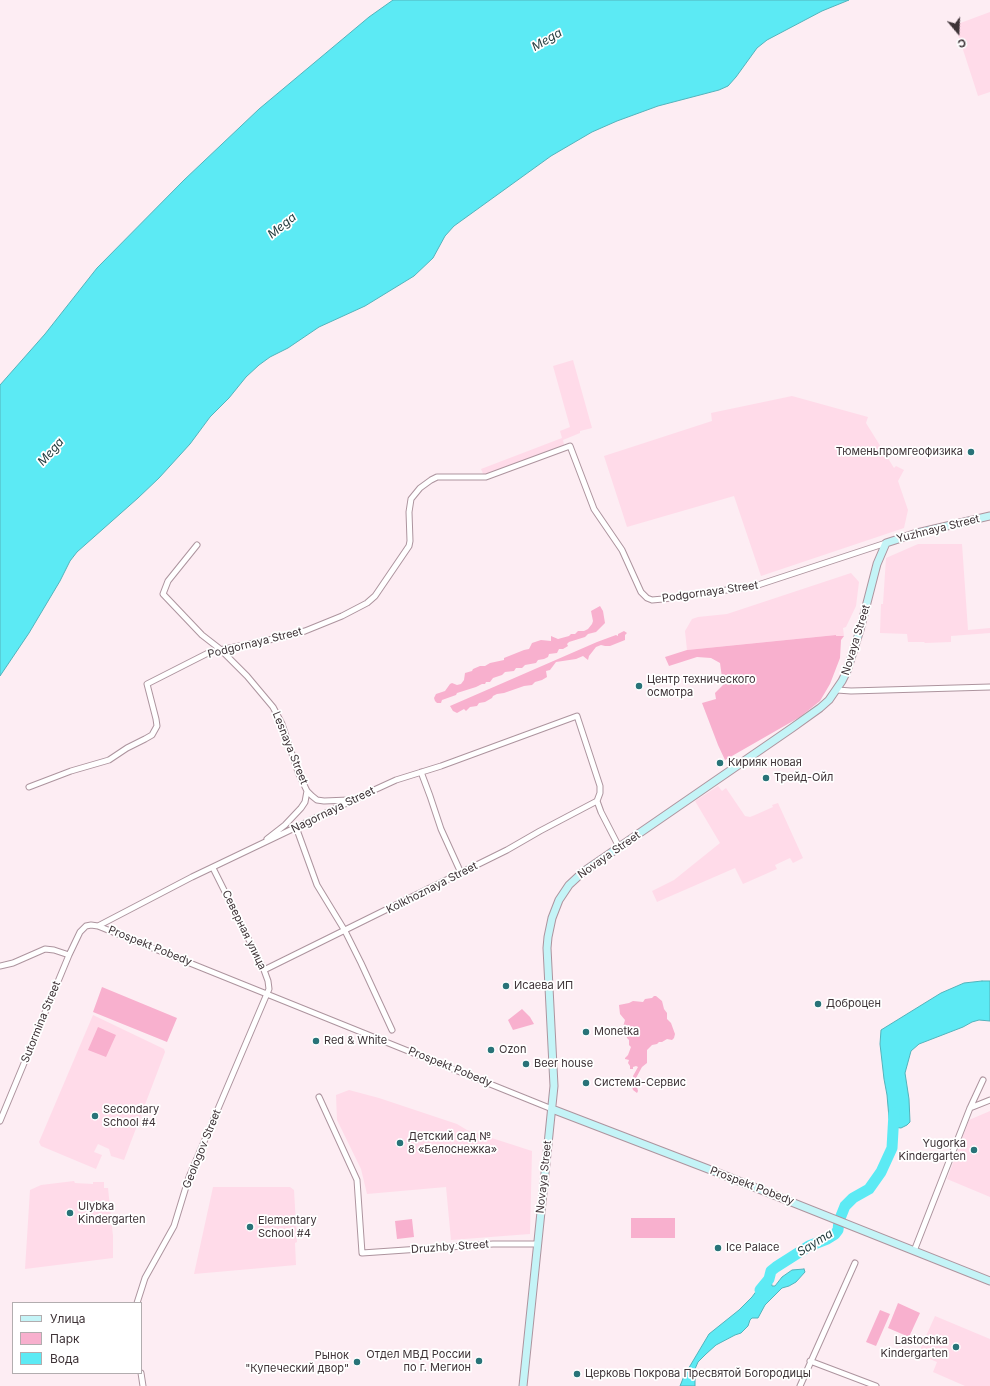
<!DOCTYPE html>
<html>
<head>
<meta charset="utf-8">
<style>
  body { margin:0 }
  #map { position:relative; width:990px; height:1386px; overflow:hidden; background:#fdedf3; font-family:Inter,sans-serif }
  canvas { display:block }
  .legend { position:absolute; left:12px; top:1302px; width:130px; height:72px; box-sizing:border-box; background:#fff; border:1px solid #b2adaf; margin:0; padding:5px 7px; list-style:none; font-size:12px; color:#3e3337 }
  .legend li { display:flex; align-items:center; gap:8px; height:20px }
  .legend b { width:20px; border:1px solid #b2adaf }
  .north { position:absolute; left:938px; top:12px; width:40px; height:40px; -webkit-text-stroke:3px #fff; paint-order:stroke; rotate:161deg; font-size:11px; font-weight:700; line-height:16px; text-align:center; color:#3e3337 }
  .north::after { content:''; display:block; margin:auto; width:14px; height:18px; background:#3e3337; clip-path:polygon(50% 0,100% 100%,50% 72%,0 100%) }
</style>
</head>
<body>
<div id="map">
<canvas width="990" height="1386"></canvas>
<ul class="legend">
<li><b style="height:5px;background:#c4f4f7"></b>Улица</li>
<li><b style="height:11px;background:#f8b0ce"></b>Парк</li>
<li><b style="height:11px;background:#5ceaf4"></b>Вода</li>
</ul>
<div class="north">С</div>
</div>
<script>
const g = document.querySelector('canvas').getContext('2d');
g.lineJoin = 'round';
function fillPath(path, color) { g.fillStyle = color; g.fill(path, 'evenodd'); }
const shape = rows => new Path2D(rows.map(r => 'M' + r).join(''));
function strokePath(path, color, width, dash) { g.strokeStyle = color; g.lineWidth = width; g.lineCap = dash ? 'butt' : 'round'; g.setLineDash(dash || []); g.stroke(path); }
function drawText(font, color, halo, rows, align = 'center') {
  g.font = font + ' Inter,sans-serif'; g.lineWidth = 3.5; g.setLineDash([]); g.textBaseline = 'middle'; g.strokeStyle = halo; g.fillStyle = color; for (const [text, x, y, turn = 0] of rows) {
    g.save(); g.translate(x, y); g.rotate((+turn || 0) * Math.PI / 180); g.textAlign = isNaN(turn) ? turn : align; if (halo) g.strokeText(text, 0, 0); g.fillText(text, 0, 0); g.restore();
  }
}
const built = shape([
  [990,12,990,92,978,96,955,25],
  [573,360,592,428,580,431,580,433,563,440,564,445,484,476,481,469,562,438,560,431,570,427,553,366],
  [792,396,868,417,866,423,894,468,896,466,904,470,898,481,908,510,904,528,761,576,734,496,627,527,604,456,712,421,711,413],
  [918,544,962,544,968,630,990,628,990,633,951,636,951,642,925,643,924,642,908,642,907,634,880,633,881,604,883,604,886,558],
  [851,573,859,582,856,606,846,627,843,628,844,636,836,636,836,635,687,650,685,631,692,619,698,617,727,614],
  [718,786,722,791,726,788,745,816,750,817,755,815,773,807,772,805,778,803,803,858,793,863,790,858,775,865,777,869,743,884,735,868,657,902,652,891,674,880,720,843,695,801],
  [93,1015,164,1049,165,1052,124,1160,111,1156,109,1149,98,1144,94,1152,102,1155,96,1169,41,1146,39,1142],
  [349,1090,379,1098,457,1124,467,1130,532,1151,530,1234,451,1240,446,1187,367,1194,361,1169,337,1120,336,1095],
  [990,1111,990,1197,947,1179,969,1120],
  [74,1181,75,1183,93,1184,93,1182,104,1182,104,1188,108,1188,113,1236,113,1258,25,1269,30,1190,41,1185],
  [213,1187,290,1187,294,1190,297,1242,295,1243,296,1265,194,1274],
  [935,1316,990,1339,990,1386,965,1386,933,1372,937,1362,918,1354]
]);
const green = shape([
  [600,606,603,611,605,623,596,632,588,634,585,637,569,642,567,644,568,646,563,649,559,649,557,653,549,654,548,657,544,659,538,660,536,663,525,665,522,668,516,668,514,671,505,672,502,675,493,678,490,682,486,682,485,684,482,684,476,687,457,693,456,695,442,700,441,703,437,703,435,701,434,698,436,694,445,691,450,684,452,683,457,685,461,684,464,680,465,673,472,671,473,669,480,666,485,666,490,663,504,660,504,658,524,650,529,649,532,643,541,640,551,641,551,636,558,639,569,636,571,634,575,634,578,631,584,631,588,629,592,624,593,621,591,611],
  [624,631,627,633,625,635,625,640,610,646,605,646,601,645,596,647,589,656,588,660,583,656,576,659,556,662,550,670,546,671,547,677,542,680,535,682,532,685,524,686,504,693,497,694,493,696,492,698,485,702,479,703,477,706,470,707,466,711,464,709,457,713,453,711,450,706,597,642,616,635,618,636,618,634],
  [836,635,836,636,844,636,841,640,840,658,830,684,820,701,800,717,725,760,718,745,702,703,716,699,715,693,723,685,720,663,711,658,697,657,669,666,665,657,687,650],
  [102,987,177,1018,167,1042,93,1012],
  [654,996,656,996,662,1001,664,1009,667,1013,667,1019,671,1023,675,1034,674,1038,672,1040,667,1039,662,1042,659,1042,657,1044,652,1045,647,1050,647,1063,642,1067,636,1078,638,1082,636,1083,638,1091,637,1093,633,1090,632,1086,633,1084,632,1081,634,1079,633,1076,638,1067,636,1066,633,1067,633,1069,630,1069,630,1066,628,1063,629,1060,625,1059,625,1058,628,1055,631,1047,629,1045,629,1040,627,1038,623,1027,625,1020,620,1014,619,1005,629,1003,633,1001,643,1002,645,999,652,998],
  [522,1009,530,1017,534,1024,513,1030,508,1020],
  [98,1027,116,1035,106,1057,88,1050],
  [631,1218,675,1218,675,1238,631,1238],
  [412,1219,414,1237,397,1239,395,1221],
  [898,1303,920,1313,909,1337,888,1328],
  [880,1310,890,1314,876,1346,866,1342]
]);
const water = shape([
  [393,0,849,0,822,11,767,40,757,48,736,77,728,86,719,90,658,106,617,121,592,132,551,156,454,226,445,236,433,258,414,276,365,306,319,327,288,348,270,357,259,365,246,377,229,398,210,417,190,444,159,478,138,498,77,552,70,561,60,581,29,633,0,676,0,385,45,334,97,268,184,180,259,109,369,17,393,0],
  [982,981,990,981,990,1021,979,1020,972,1022,963,1027,919,1044,911,1051,905,1073,909,1099,910,1122,907,1125,901,1128,893,1127,891,1124,889,1118,887,1095,884,1079,880,1044,881,1030,941,993,964,983,982,981],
  [804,1269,805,1272,796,1282,789,1286,782,1288,765,1305,758,1318,752,1318,750,1320,748,1326,741,1333,735,1335,716,1345,706,1354,698,1362,695,1369,695,1386,680,1386,684,1376,709,1334,739,1310,752,1297,763,1282,766,1279,771,1279,772,1286,775,1286,782,1277,792,1270,804,1269]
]);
const river = shape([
  [760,1290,769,1279,771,1271,776,1267,809,1246,827,1239,835,1234,838,1230,839,1221,845,1206,853,1198,869,1189,881,1172,892,1148,894,1113]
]);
const street = shape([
  [197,545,168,581,163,594,202,635,220,649,247,676,273,707,282,724,298,772,307,791,312,796,317,800,324,801,349,800],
  [837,690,851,691,990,687],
  [421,772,430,796,441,829,461,873],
  [29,787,71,771,109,760,127,748,145,739,152,735,157,726,156,719,147,684,210,652,269,640,305,631,342,616,367,603,375,596,409,546,410,541,409,512,411,499,420,488,431,480,437,477,486,477,570,446,594,509,622,550,641,592,647,598,652,600,663,599,755,586,886,543],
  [296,827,317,885,345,931,361,963,392,1030],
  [267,839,285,825,301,808,305,802,307,791],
  [98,926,192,877,372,791,396,780,441,766,577,716,600,786,600,793,597,801,601,812,619,847],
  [0,966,13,963,45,949,54,950,69,955],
  [264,970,507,850,540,831,597,801],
  [319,1097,357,1180,362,1253,493,1244,537,1244],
  [970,1108,990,1100],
  [0,1121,69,955,80,932,86,926,91,925,98,926,552,1109],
  [914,1251,970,1108,983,1080],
  [137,1303,145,1278,174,1226,189,1177,269,989,268,981,264,970,213,868],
  [810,1361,876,1386],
  [141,1373,143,1386],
  [800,1386,855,1263]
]);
const secondary = shape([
  [552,1109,716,1172,990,1281],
  [523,1386,554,1086,547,948,548,937,552,918,559,900,569,885,583,872,792,728,820,708,829,700,842,681,847,671,860,630,877,564,886,543,917,533,990,516]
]);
const markers = [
  [971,452,4,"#287378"],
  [639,686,4,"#287378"],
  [720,763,4,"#287378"],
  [766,778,4,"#287378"],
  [506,986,4,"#287378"],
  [818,1004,4,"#287378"],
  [586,1032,4,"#287378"],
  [316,1041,4,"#287378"],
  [491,1050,4,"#287378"],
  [526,1064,4,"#287378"],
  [586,1083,4,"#287378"],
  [95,1116,4,"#287378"],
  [400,1143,4,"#287378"],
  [974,1150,4,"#287378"],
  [70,1213,4,"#287378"],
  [250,1227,4,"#287378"],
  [718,1248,4,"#287378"],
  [956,1347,4,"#287378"],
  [479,1361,4,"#287378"],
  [357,1362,4,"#287378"],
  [577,1374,4,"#287378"]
];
const poiNames = [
  ["Тюменьпромгеофизика",963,452,"right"],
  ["Центр технического",647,680],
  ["осмотра",647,693],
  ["Кирияк новая",728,763],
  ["Трейд-Ойл",774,778],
  ["Исаева ИП",514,986],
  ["Доброцен",826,1004],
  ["Monetka",594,1032],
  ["Red & White",324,1041],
  ["Ozon",499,1050],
  ["Beer house",534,1064],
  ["Система-Сервис",594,1083],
  ["Secondary",103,1110],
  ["School #4",103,1123],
  ["Детский сад №",408,1137],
  ["8 «Белоснежка»",408,1150],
  ["Yugorka",966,1144,"right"],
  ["Kindergarten",966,1157,"right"],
  ["Ulybka",78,1207],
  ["Kindergarten",78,1220],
  ["Elementary",258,1221],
  ["School #4",258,1234],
  ["Ice Palace",726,1248],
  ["Lastochka",948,1341,"right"],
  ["Kindergarten",948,1354,"right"],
  ["Отдел МВД России",471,1355,"right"],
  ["по г. Мегион",471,1368,"right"],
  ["Рынок",349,1356,"right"],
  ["\"Купеческий двор\"",349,1369,"right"],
  ["Церковь Покрова Пресвятой Богородицы",585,1374]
];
const streetNames = [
  ["Yuzhnaya Street",938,529,-14],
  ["Podgornaya Street",710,592,-8],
  ["Novaya Street",856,640,-73],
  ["Podgornaya Street",255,643,-14],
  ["Lesnaya Street",290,748,68],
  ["Nagornaya Street",333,810,-26],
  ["Novaya Street",609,855,-35],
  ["Kolkhoznaya Street",432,888,-27],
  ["Северная улица",244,930,64],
  ["Prospekt Pobedy",150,946,22],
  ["Sutormina Street",41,1022,-68],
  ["Prospekt Pobedy",450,1067,22],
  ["Geologov Street",202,1149,-68],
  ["Novaya Street",544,1177,-84],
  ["Prospekt Pobedy",752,1186,21],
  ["Druzhby Street",450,1247,-4]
];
const waterNames = [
  ["Mega",547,40,-30],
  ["Mega",282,226,-39],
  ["Mega",51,452,-49],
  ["Sayma",815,1243,-32]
];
fillPath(built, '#ffdbe9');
fillPath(green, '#f8b0ce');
fillPath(water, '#5ceaf4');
strokePath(water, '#53b3bb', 1);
strokePath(river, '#5ceaf4', 11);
strokePath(street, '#ad949e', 7);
strokePath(secondary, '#ad949e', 9);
strokePath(street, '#fff', 5);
strokePath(secondary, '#c4f4f7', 7);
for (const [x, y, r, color] of markers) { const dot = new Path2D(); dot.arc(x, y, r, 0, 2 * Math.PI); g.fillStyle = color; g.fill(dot); strokePath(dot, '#fff', 1.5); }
drawText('11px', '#3e3337', '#fff', poiNames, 'left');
drawText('11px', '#3e3337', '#fff', streetNames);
drawText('italic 12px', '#243c3e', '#fff', waterNames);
</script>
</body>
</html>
